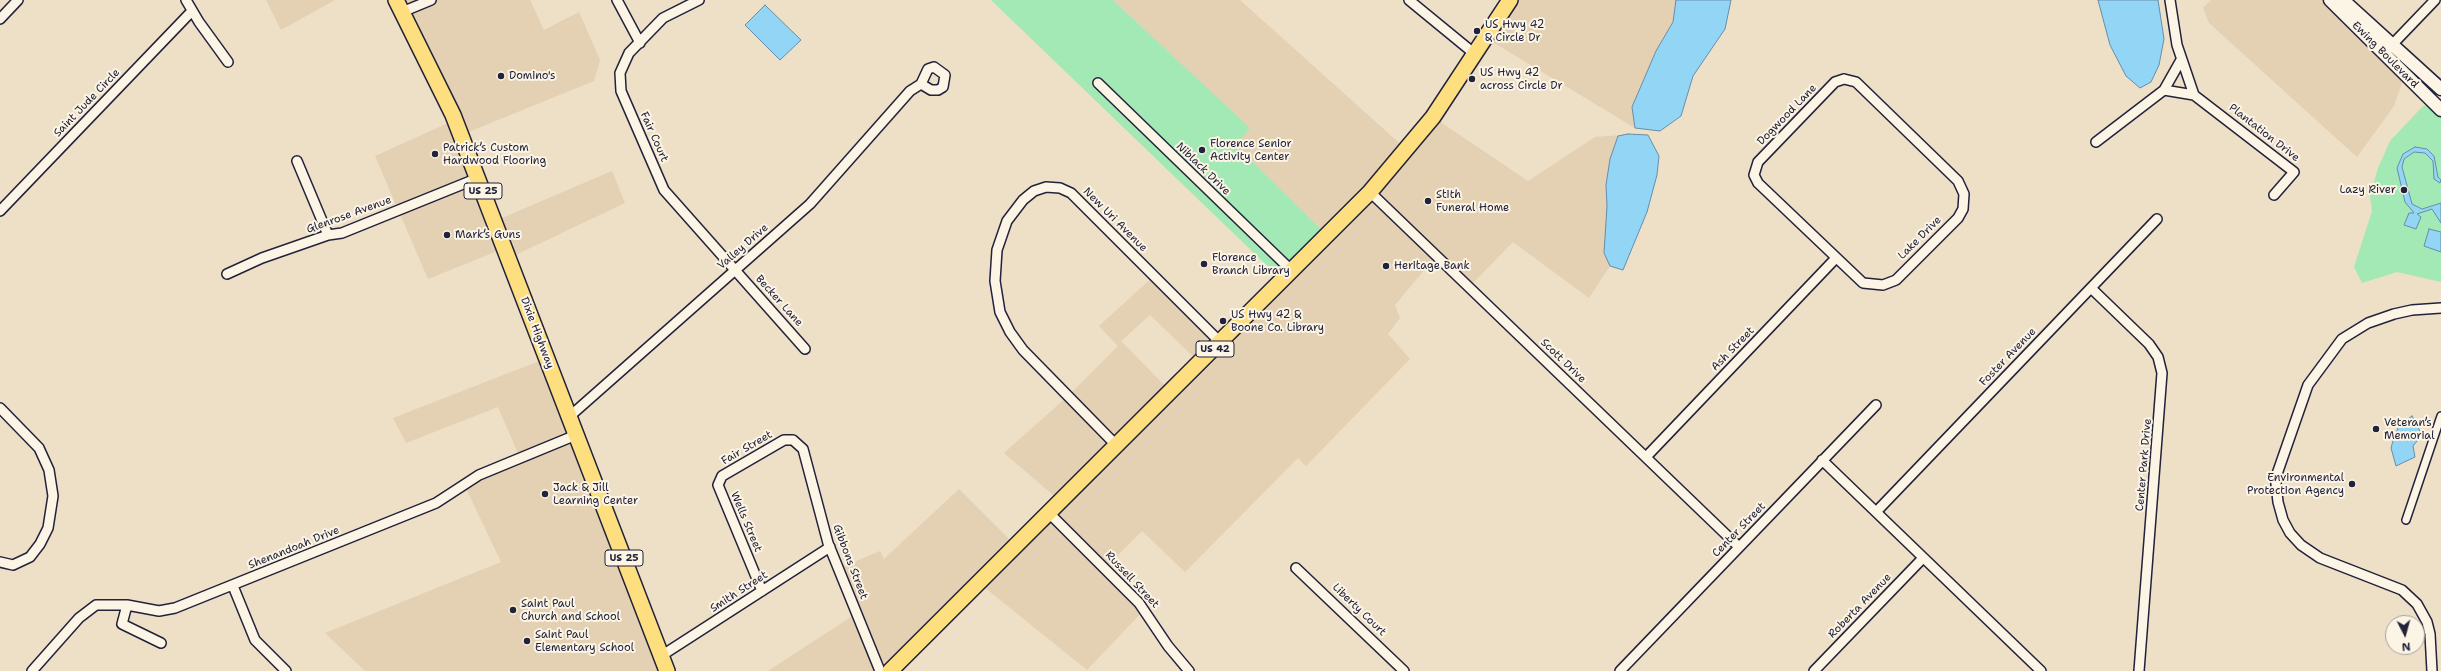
<!DOCTYPE html>
<html>
<head>
<meta charset="utf-8">
<style>
  body { margin:0 }
  #map { position:relative; width:2441px; height:671px; overflow:hidden; background:#eedfc7; font-family:"Shantell Sans",sans-serif }
  canvas { display:block }
  .north { position:absolute; left:2385px; top:615px; width:40px; height:40px; box-sizing:border-box; background:#fcf5e5; border:1px solid #a5a1a1; border-radius:50%; rotate:174deg; font-size:11px; font-weight:700; line-height:16px; text-align:center; color:#22223b }
  .north::after { content:''; display:block; margin:auto; width:14px; height:18px; background:#22223b; clip-path:polygon(50% 0,100% 100%,50% 72%,0 100%) }
</style>
</head>
<body>
<div id="map">
<canvas width="2441" height="671"></canvas>
<div class="north">N</div>
</div>
<script>
const g = document.querySelector('canvas').getContext('2d');
g.lineJoin = 'round';
function fillPath(path, color) { g.fillStyle = color; g.fill(path, 'evenodd'); }
const shape = rows => new Path2D(rows.map(r => 'M' + r).join(''));
function strokePath(path, color, width, dash) { g.strokeStyle = color; g.lineWidth = width; g.lineCap = dash ? 'butt' : 'round'; g.setLineDash(dash || []); g.stroke(path); }
function drawText(font, color, halo, rows, align = 'center') {
  g.font = font + ' "Shantell Sans",sans-serif'; g.lineWidth = 4; g.setLineDash([]); g.textBaseline = 'middle'; g.strokeStyle = halo; g.fillStyle = color; for (const [text, x, y, turn = 0] of rows) {
    g.save(); g.translate(x, y); g.rotate((+turn || 0) * Math.PI / 180); g.textAlign = isNaN(turn) ? turn : align; if (halo) g.strokeText(text, 0, 0); g.fillText(text, 0, 0); g.restore();
  }
}
const built = shape([
  [266,0,335,0,281,30],
  [396,0,530,0,544,30,579,12,600,60,594,81,461,135,495,221,612,171,625,203,509,258,505,248,428,279,375,156,455,120],
  [1113,0,1240,0,1407,150,1433,117,1528,181,1595,137,1635,134,1610,266,1589,298,1513,242,1469,287,1436,256,1395,305,1400,318,1388,334,1410,359,1306,466,1298,458,1185,572,1142,531,1105,568,1144,610,1087,670,979,583,890,671,768,671,857,613,840,568,880,551,884,559,959,489,1016,546,1060,501,1004,453,1068,396,1118,346,1099,326,1154,276,1221,343,1328,236,1236,145,1249,128],
  [1150,315,1200,363,1171,392,1121,341],
  [1510,0,1676,0,1673,22,1656,51,1632,107,1635,128,1486,38],
  [2211,0,2330,0,2393,61,2402,83,2394,106,2357,157,2209,23,2203,8],
  [547,358,667,671,365,671,325,633,501,562,464,484,520,458,498,407,406,443,393,418]
]);
const green = shape([
  [991,0,1113,0,1250,128,1236,145,1328,236,1283,281],
  [2435,104,2441,110,2441,282,2397,272,2362,283,2354,267,2372,211,2370,196,2378,168,2390,141,2423,106]
]);
const water = shape([
  [1676,0,1731,0,1725,29,1693,76,1681,116,1660,131,1635,128,1632,107,1656,51,1673,22,1676,0],
  [2098,0,2158,0,2164,39,2159,65,2151,82,2140,88,2126,76,2110,45,2098,0],
  [765,5,801,40,780,60,745,25,765,5],
  [1628,134,1648,135,1659,156,1657,175,1647,212,1623,270,1610,266,1604,253,1607,206,1606,185,1610,159,1618,136,1628,134],
  [2415,147,2427,149,2434,156,2438,177,2441,180,2440,183,2434,179,2433,161,2425,153,2414,152,2404,159,2402,167,2412,204,2422,209,2441,203,2441,223,2432,209,2417,214,2421,217,2416,229,2404,225,2409,213,2414,213,2405,202,2397,168,2403,154,2415,147],
  [2429,229,2441,232,2441,252,2424,246,2429,229],
  [2412,416,2422,435,2413,446,2415,457,2396,466,2391,448,2394,437,2399,426,2412,416]
]);
const pedestrian = shape([
  [2406,520,2441,416]
]);
const minor = shape([
  [186,0,199,22,228,62],
  [617,0,640,43],
  [699,0,663,18,629,53,620,73,621,91,664,190,805,349],
  [1409,0,1476,55],
  [2170,0,2177,45,2194,95,2294,172,2274,195],
  [402,12,431,0],
  [0,19,18,0],
  [2388,49,2435,0],
  [1844,79,1856,82,1958,181,1964,194,1963,209,1958,218,1896,280,1883,285,1863,283,1758,183,1754,175,1758,162,1835,82,1844,79],
  [1098,83,1293,272],
  [2164,90,2194,95],
  [2096,142,2164,90,2181,60],
  [297,161,328,235],
  [1370,192,1739,547],
  [0,211,192,11],
  [227,274,262,258,328,235,342,233,478,178],
  [2091,288,2149,344,2158,357,2162,373,2139,671],
  [0,408,39,448,49,470,53,496,48,528,40,544,30,557,13,565,0,562],
  [569,417,810,204,910,91,921,84,931,90,938,90,943,87,945,75,934,67,928,69,921,84],
  [1117,446,1023,350,1010,332,1000,312,995,281,997,250,1007,221,1023,200,1034,191,1046,187,1060,188,1071,193,1221,343],
  [1646,457,1836,258],
  [1822,460,2041,671],
  [1876,512,2157,219],
  [1049,513,1139,603,1168,646,1189,671],
  [1296,568,1404,671],
  [233,586,255,640,286,671],
  [762,591,718,485,722,476,784,440,793,440,803,449,828,543,880,671],
  [127,605,122,624,161,643],
  [661,656,830,547],
  [32,671,79,618,96,605,127,605,159,611,175,608,436,503,479,475,576,435],
  [1620,671,1876,405],
  [1814,671,1923,558],
  [2432,671,2430,634,2427,622,2417,604,2402,590,2320,558,2301,545,2290,533,2283,520,2278,502,2276,484,2277,474,2308,385,2342,339,2368,323,2394,314,2412,310,2441,308]
]);
const tertiary = shape([
  [2330,0,2441,110],
  [2343,0,2441,89]
]);
const primary = shape([
  [396,0,453,115,667,671],
  [890,671,1370,192,1433,117,1510,0]
]);
const markers = [
  [1477,31,4,"#22223b"],
  [501,76,4,"#22223b"],
  [1472,79,4,"#22223b"],
  [1202,150,4,"#22223b"],
  [435,154,4,"#22223b"],
  [2404,190,4,"#22223b"],
  [1428,201,4,"#22223b"],
  [447,235,4,"#22223b"],
  [1204,264,4,"#22223b"],
  [1386,266,4,"#22223b"],
  [1223,321,4,"#22223b"],
  [2376,429,4,"#22223b"],
  [2352,484,4,"#22223b"],
  [545,494,4,"#22223b"],
  [513,610,4,"#22223b"],
  [527,641,4,"#22223b"]
];
const shields = [
  [483,191,38],
  [1215,349,38],
  [624,558,38]
];
const shieldNames = [
  ["US 25",483,191],
  ["US 42",1215,349],
  ["US 25",624,558]
];
const poiNames = [
  ["US Hwy 42",1485,25],
  ["& Circle Dr",1485,38],
  ["US Hwy 42",1480,73],
  ["across Circle Dr",1480,86],
  ["Domino's",509,76],
  ["Florence Senior",1210,144],
  ["Activity Center",1210,157],
  ["Patrick’s Custom",443,148],
  ["Hardwood Flooring",443,161],
  ["Lazy River",2396,190,"right"],
  ["Stith",1436,195],
  ["Funeral Home",1436,208],
  ["Mark’s Guns",455,235],
  ["Florence",1212,258],
  ["Branch Library",1212,271],
  ["Heritage Bank",1394,266],
  ["US Hwy 42 &",1231,315],
  ["Boone Co. Library",1231,328],
  ["Veteran’s",2384,423],
  ["Memorial",2384,436],
  ["Environmental",2344,478,"right"],
  ["Protection Agency",2344,491,"right"],
  ["Jack & Jill",553,488],
  ["Learning Center",553,501],
  ["Saint Paul",521,604],
  ["Church and School",521,617],
  ["Saint Paul",535,635],
  ["Elementary School",535,648]
];
const streetNames = [
  ["Ewing Boulevard",2385,55,45],
  ["Saint Jude Circle",87,103,-46],
  ["Dogwood Lane",1787,115,-46],
  ["Plantation Drive",2264,133,38],
  ["Fair Court",654,137,66],
  ["Niblack Drive",1203,169,44],
  ["Glenrose Avenue",349,215,-20],
  ["New Uri Avenue",1115,220,45],
  ["Lake Drive",1920,238,-45],
  ["Valley Drive",743,247,-41],
  ["Becker Lane",779,301,48],
  ["Dixie Highway",537,333,69],
  ["Ash Street",1733,349,-46],
  ["Foster Avenue",2008,357,-46],
  ["Scott Drive",1563,361,44],
  ["Fair Street",747,448,-30],
  ["Center Park Drive",2144,465,-85],
  ["Wells Street",746,522,67],
  ["Center Street",1739,530,-46],
  ["Shenandoah Drive",294,548,-22],
  ["Gibbons Street",850,562,69],
  ["Russell Street",1132,580,47],
  ["Smith Street",739,592,-33],
  ["Roberta Avenue",1860,606,-46],
  ["Liberty Court",1359,610,44]
];
fillPath(built, '#e4d0b2');
fillPath(green, '#a3e9b6');
fillPath(water, '#93d5f5');
strokePath(water, '#668dab', 1);
strokePath(pedestrian, '#22223b', 10);
strokePath(minor, '#22223b', 12);
strokePath(tertiary, '#22223b', 15);
strokePath(primary, '#22223b', 18);
strokePath(pedestrian, '#fcf5e5', 7);
strokePath(minor, '#fcf5e5', 9);
strokePath(tertiary, '#fcf5e5', 12);
strokePath(primary, '#fddf80', 15);
for (const [x, y, r, color] of markers) { const dot = new Path2D(); dot.arc(x, y, r, 0, 2 * Math.PI); g.fillStyle = color; g.fill(dot); strokePath(dot, '#fcf5e5', 1.5); }
for (const [x, y, w] of shields) { const box = new Path2D(); box.roundRect(x - w / 2, y - 8, w, 16, 3); g.fillStyle = '#fcf5e5'; g.fill(box); strokePath(box, '#22223b', 1); }
drawText('bold 10px', '#22223b', null, shieldNames);
drawText('11px', '#22223b', '#fcf5e5', poiNames, 'left');
drawText('11px', '#22223b', '#fcf5e5', streetNames);
</script>
</body>
</html>
